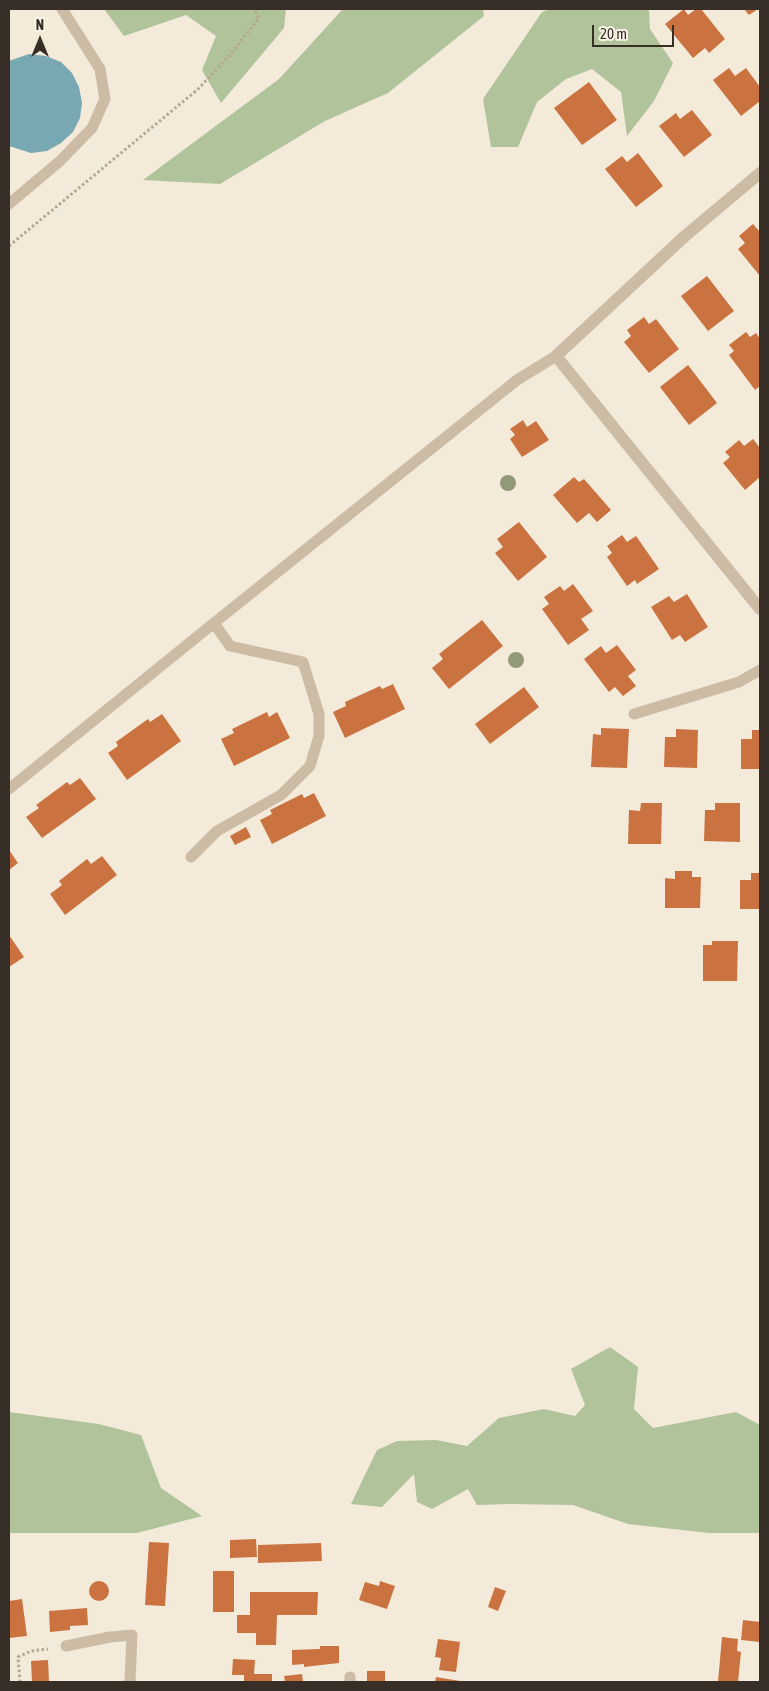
<!DOCTYPE html>
<html>
<head>
<meta charset="utf-8">
<style>
  body { margin:0 }
  #map { position:relative; width:769px; height:1691px; overflow:hidden; background:#f3eada; font-family:"Asap Condensed",sans-serif }
  canvas { display:block }
  .frame { position:absolute; inset:0; border:10px solid #372e27; pointer-events:none }
  .north { position:absolute; left:15px; top:15px; width:50px; height:50px; -webkit-text-stroke:4px #faf4e7; paint-order:stroke; rotate:0deg; font-size:14px; font-weight:700; line-height:20px; text-align:center; color:#372e27 }
  .north::after { content:''; display:block; margin:auto; width:18px; height:22px; background:#372e27; clip-path:polygon(50% 0,100% 100%,50% 72%,0 100%) }
  .scale { position:absolute; left:592px; top:25px; width:82px; height:22px; box-sizing:border-box; border:2px solid #372e27; border-top:0; padding-left:6px; font-size:15px; line-height:18px; white-space:nowrap; color:#372e27; -webkit-text-stroke:4px #faf4e7; paint-order:stroke }
</style>
</head>
<body>
<div id="map">
<canvas width="769" height="1691"></canvas>
<div class="frame"></div>
<div class="north">N</div>
<div class="scale">20 m</div>
</div>
<script>
const g = document.querySelector('canvas').getContext('2d');
g.lineJoin = 'round';
function fillPath(path, color) { g.fillStyle = color; g.fill(path, 'evenodd'); }
const shape = rows => new Path2D(rows.map(r => 'M' + r).join(''));
function strokePath(path, color, width, dash) { g.strokeStyle = color; g.lineWidth = width; g.lineCap = dash ? 'butt' : 'round'; g.setLineDash(dash || []); g.stroke(path); }
const green = shape([
  [104,9,286,9,284,28,221,103,202,70,216,36,186,15,124,36],
  [340,9,483,9,484,16,388,93,325,121,220,184,143,180,279,79,342,10],
  [550,9,649,9,650,29,673,63,654,101,627,136,621,92,592,69,566,79,537,102,518,147,491,147,483,99,542,12],
  [610,1347,638,1367,634,1409,653,1428,736,1412,760,1425,760,1533,709,1533,628,1524,573,1505,510,1504,477,1505,468,1489,432,1509,417,1502,414,1474,382,1507,351,1504,377,1450,397,1441,436,1440,467,1446,499,1418,544,1409,575,1416,585,1405,571,1369],
  [9,1412,99,1424,141,1435,161,1488,202,1516,137,1533,9,1533]
]);
const water = shape([
  [29,54,46,56,61,62,72,73,79,87,82,103,80,118,73,132,61,143,47,151,31,153,9,146,9,61]
]);
const building = shape([
  [684,9,688,15,696,9,701,9,725,39,709,53,705,48,693,58,665,24],
  [744,9,758,9,749,15],
  [729,68,735,76,746,68,760,87,760,101,741,116,713,80],
  [589,82,617,120,582,145,554,108],
  [692,110,712,135,684,157,659,126,676,113,680,119],
  [638,153,663,186,636,207,605,169,622,156,627,162],
  [753,224,760,232,760,276,738,249,745,243,739,236],
  [707,276,734,311,708,331,681,296],
  [644,317,649,324,656,319,679,349,649,373,624,342,631,336,627,330],
  [746,332,750,337,756,333,760,339,760,386,755,390,729,355,734,351,729,345],
  [688,365,717,403,689,425,660,387],
  [523,420,527,427,536,421,549,440,522,457,510,439,515,435,510,429],
  [753,439,760,448,760,477,745,490,723,463,730,457,725,452,739,440,744,446],
  [574,477,579,482,584,479,611,510,597,522,589,513,577,523,553,495],
  [519,522,547,557,518,581,495,553,503,547,497,539],
  [622,535,627,542,636,536,659,569,637,584,635,580,627,586,607,557,612,553,607,546],
  [573,584,593,611,581,619,589,630,568,645,542,609,549,604,544,597,560,586,564,591],
  [687,594,708,627,685,642,680,635,672,640,651,607,669,596,674,602],
  [482,620,503,646,449,689,432,668,443,659,439,654],
  [617,645,636,670,628,676,636,686,623,696,615,687,609,692,584,659,601,646,606,653],
  [393,684,405,709,345,738,333,712,346,706,345,702,380,686,382,689],
  [524,687,539,707,490,744,475,724],
  [267,712,269,717,277,712,290,738,234,766,221,739,234,733,232,729],
  [162,714,181,741,127,780,108,753,118,746,116,742,148,719,150,722],
  [601,728,629,729,627,768,591,767,593,734,601,735],
  [676,729,698,730,697,768,664,767,665,737,676,737],
  [752,730,760,730,760,769,741,769,741,739,752,739],
  [80,778,96,799,42,838,26,817,39,808,36,805,67,782,70,785],
  [314,793,326,816,272,844,260,820,272,814,270,810,302,794,304,798],
  [641,803,662,803,661,844,628,844,629,810,640,811],
  [715,803,740,803,740,842,704,841,705,810,715,810],
  [246,827,251,837,235,845,230,836],
  [9,850,18,863,9,870],
  [102,856,117,875,65,915,50,894,62,885,59,881,87,859,91,864],
  [675,871,692,871,692,877,701,877,700,908,665,908,665,878,675,879],
  [751,873,760,873,760,909,740,909,740,880,751,880],
  [9,935,24,957,9,967],
  [712,941,738,941,737,981,703,981,703,945,712,945],
  [256,1539,257,1557,230,1558,230,1540],
  [149,1542,169,1543,165,1606,145,1605],
  [321,1543,322,1561,258,1563,258,1545],
  [213,1571,234,1571,234,1612,213,1612],
  [380,1581,395,1586,387,1609,359,1600,365,1582,379,1586],
  '89 1591a10 10 0 1 1 20 0a10 10 0 1 1-20 0Z',
  [495,1587,506,1591,498,1611,488,1607],
  [250,1592,318,1592,317,1615,277,1615,276,1645,256,1645,256,1633,237,1633,237,1615,250,1615],
  [22,1599,27,1636,9,1638,9,1601],
  [87,1608,88,1625,70,1626,70,1630,50,1632,49,1611],
  [743,1620,760,1622,760,1642,741,1640],
  [722,1637,738,1639,737,1651,741,1652,738,1682,718,1682],
  [438,1639,460,1642,456,1672,439,1670,441,1658,435,1657],
  [320,1646,339,1646,339,1663,304,1667,304,1664,292,1665,292,1650,320,1649],
  [233,1659,255,1660,254,1674,272,1674,272,1682,244,1682,244,1675,232,1675],
  [48,1660,49,1682,32,1682,31,1661],
  [367,1671,385,1671,385,1682,367,1682],
  [302,1674,303,1682,285,1682,284,1676],
  [436,1677,460,1681,460,1682,435,1682]
]);
const path = shape([
  [9,246,197,90,230,55,259,18,254,9],
  [20,1682,18,1657,31,1651,48,1649]
]);
const lane = shape([
  [9,204,60,161,92,128,105,99,100,69,62,9],
  [634,714,739,682,760,670],
  [9,789,214,623],
  [191,857,217,831,281,795,310,766,319,736,319,714,303,662,230,646,214,623,517,380,556,356],
  [66,1646,110,1637,132,1635,130,1682],
  [350,1677,350,1682]
]);
const street = shape([
  [760,173,685,236,556,356,760,609]
]);
const trees = [
  [508,483],
  [516,660]
];
fillPath(green, '#b0c39a');
fillPath(water, '#78a8b1');
fillPath(building, '#cb7340');
strokePath(path, '#b7a690', 3, [2.5, 2.5]);
strokePath(lane, '#ccbca6', 11);
strokePath(street, '#ccbca6', 12);
g.fillStyle = '#919979';
for (const [x, y] of trees) { g.beginPath(); g.arc(x, y, 8, 0, 2 * Math.PI); g.fill(); }
</script>
</body>
</html>
